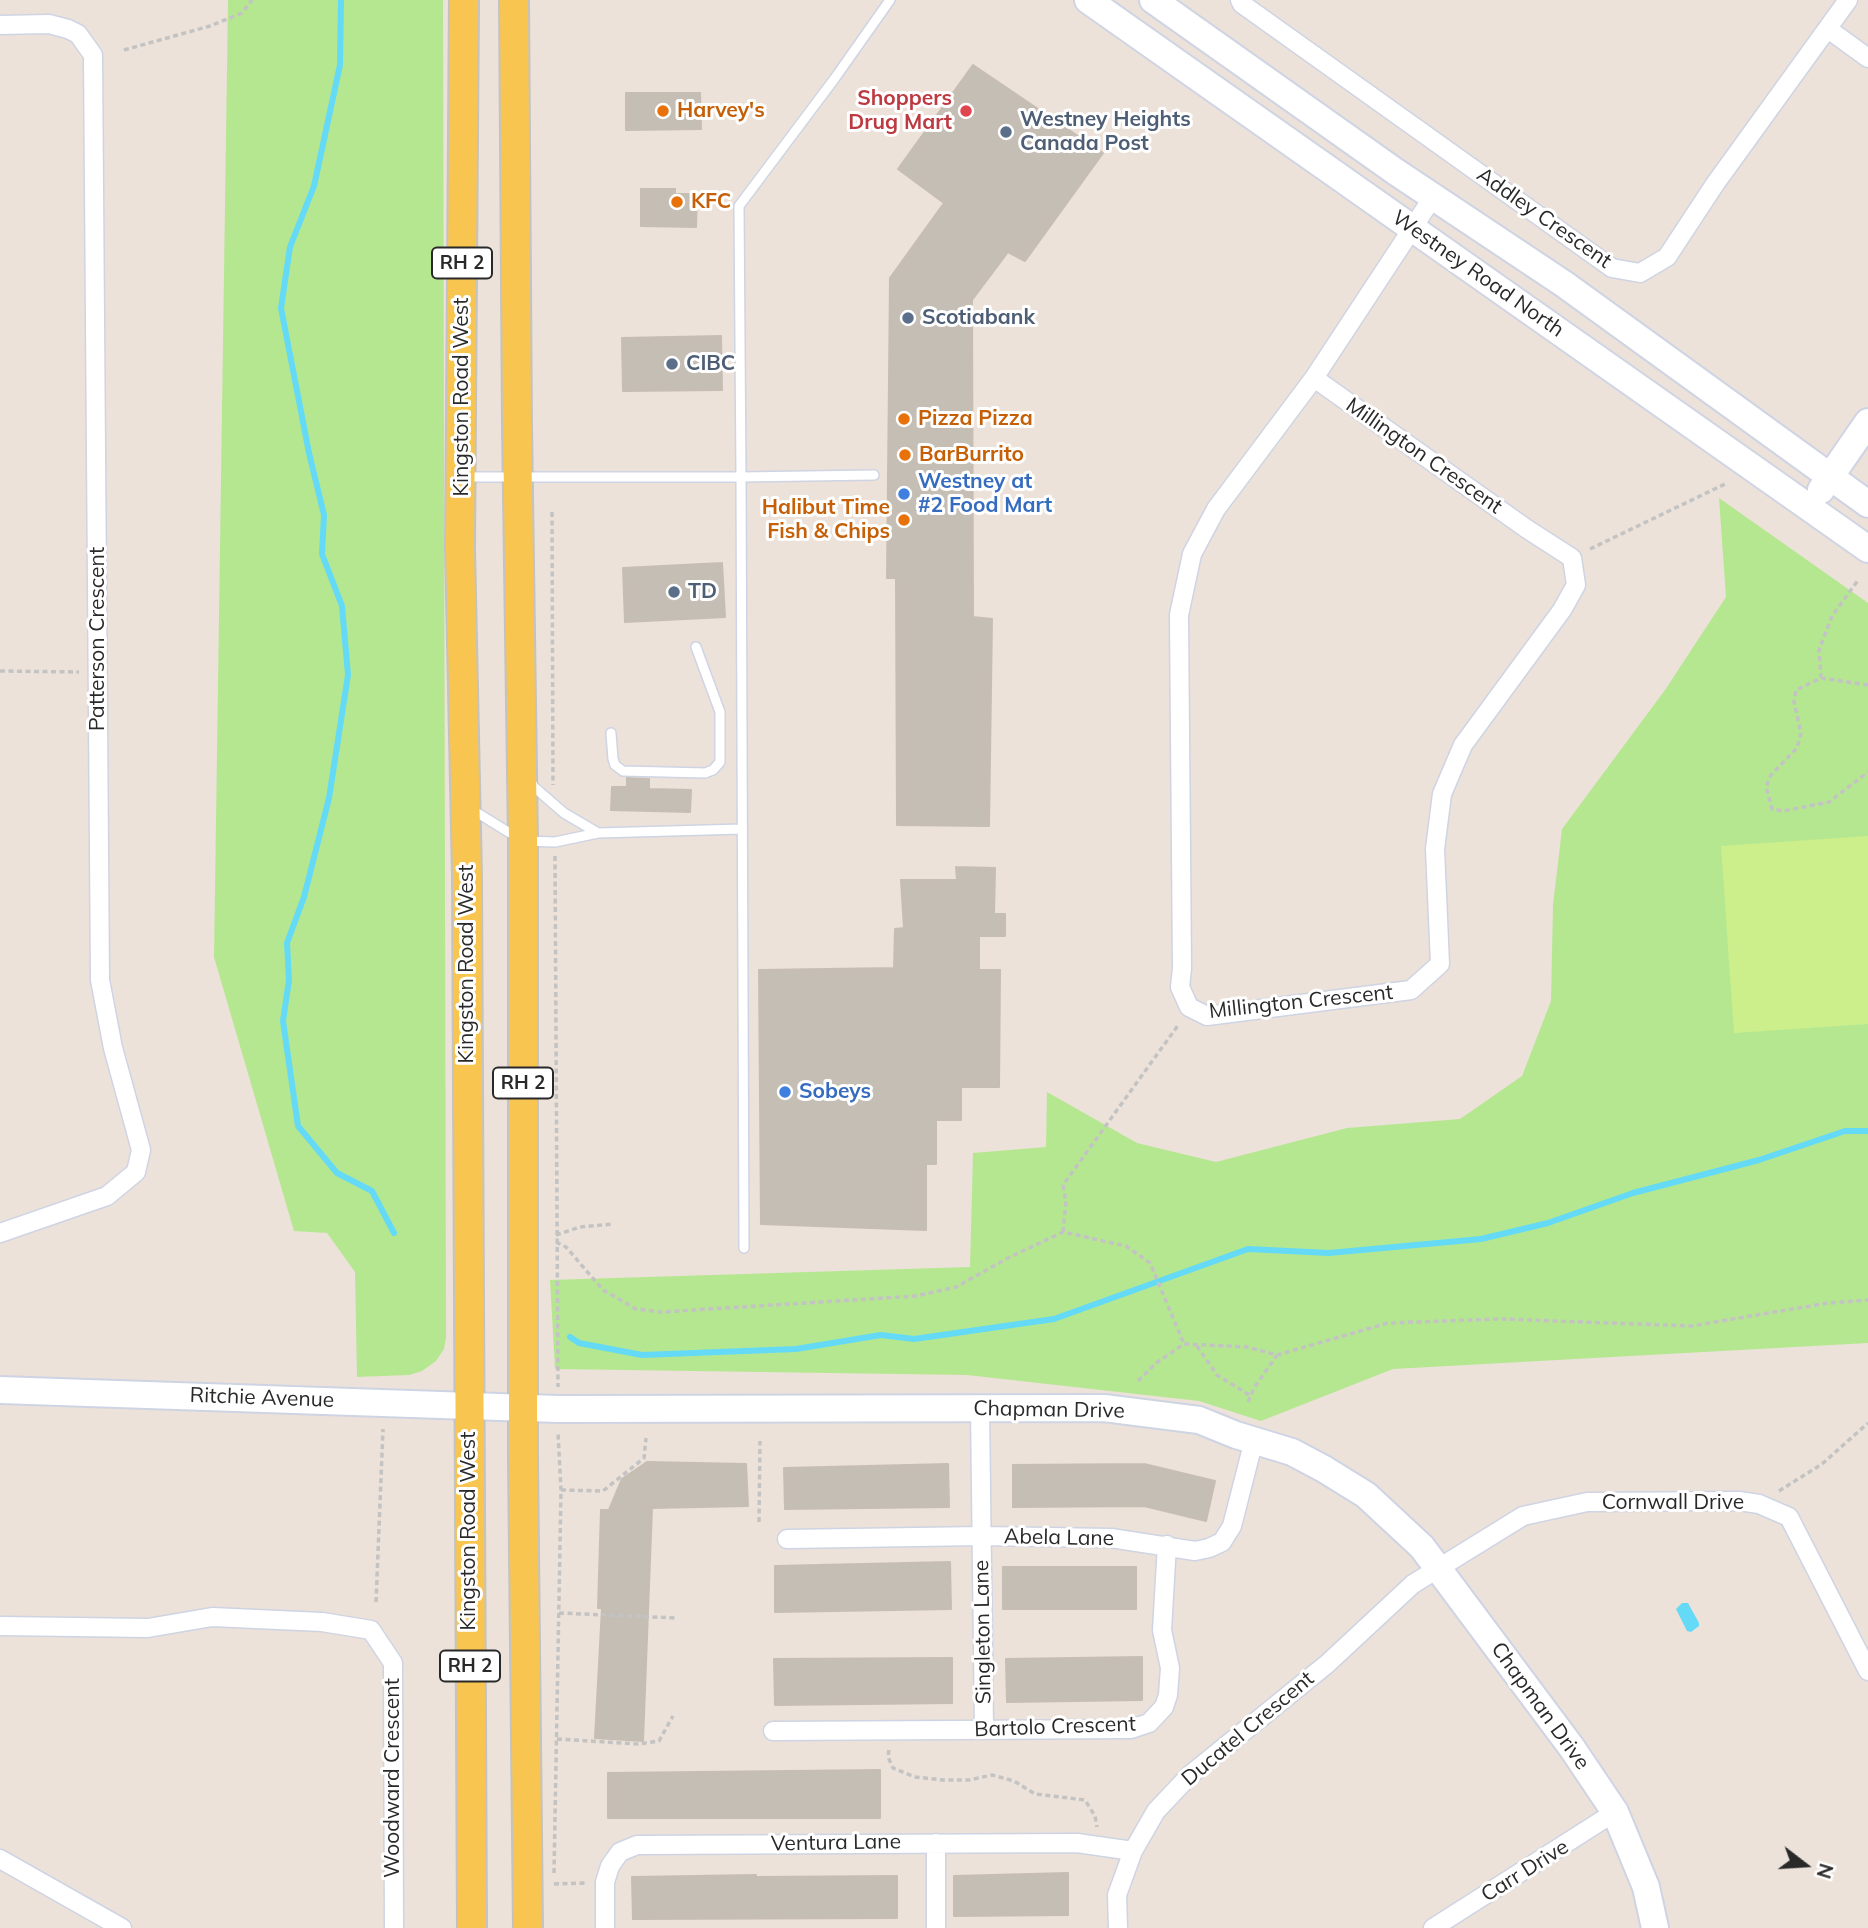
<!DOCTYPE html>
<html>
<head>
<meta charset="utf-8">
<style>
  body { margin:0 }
  #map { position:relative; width:1868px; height:1928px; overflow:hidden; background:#ece2d9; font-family:Mulish,sans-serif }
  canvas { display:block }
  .north { position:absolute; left:1770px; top:1830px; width:70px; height:70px; -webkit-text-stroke:5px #fff; paint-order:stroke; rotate:107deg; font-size:19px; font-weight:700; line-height:28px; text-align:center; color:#292929 }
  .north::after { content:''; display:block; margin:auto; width:24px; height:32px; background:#292929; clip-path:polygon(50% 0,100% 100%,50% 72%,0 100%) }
</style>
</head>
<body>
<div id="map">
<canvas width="1868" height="1928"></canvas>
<div class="north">N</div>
</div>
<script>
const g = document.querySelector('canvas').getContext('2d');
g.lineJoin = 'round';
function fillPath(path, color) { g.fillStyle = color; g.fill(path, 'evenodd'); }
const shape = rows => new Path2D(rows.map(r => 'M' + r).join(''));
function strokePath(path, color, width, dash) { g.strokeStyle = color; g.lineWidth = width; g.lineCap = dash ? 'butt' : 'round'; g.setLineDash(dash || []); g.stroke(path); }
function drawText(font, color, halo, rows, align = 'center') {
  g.font = font + ' Mulish,sans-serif'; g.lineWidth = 6; g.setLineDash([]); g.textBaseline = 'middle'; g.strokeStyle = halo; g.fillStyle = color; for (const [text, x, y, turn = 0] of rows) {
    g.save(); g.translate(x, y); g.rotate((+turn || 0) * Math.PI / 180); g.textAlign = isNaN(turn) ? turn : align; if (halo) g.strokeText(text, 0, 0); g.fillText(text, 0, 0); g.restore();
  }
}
const green = shape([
  [228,0,443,0,446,1337,444,1349,436,1361,422,1371,409,1375,357,1377,355,1272,327,1233,294,1231,214,957],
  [1719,498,1868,603,1868,1343,1393,1369,1261,1421,1199,1401,967,1375,555,1369,550,1280,970,1267,973,1153,1046,1147,1047,1092,1137,1143,1216,1162,1347,1128,1460,1119,1522,1076,1551,1001,1553,905,1562,829,1665,690,1726,597]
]);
const pitch = shape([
  [1868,836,1868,1024,1734,1033,1721,846]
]);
const water = shape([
  [1682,1603,1688,1603,1699,1623,1699,1626,1691,1632,1687,1631,1676,1609]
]);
const stream = shape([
  [341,0,340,65,314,186,290,247,281,308,309,453,324,515,322,554,342,606,348,675,329,798,304,897,287,943,289,980,283,1021,298,1126,337,1173,372,1191,394,1233],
  [570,1337,579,1343,642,1355,796,1349,881,1335,914,1339,1054,1319,1248,1249,1329,1253,1481,1239,1548,1223,1633,1193,1759,1160,1845,1131,1868,1131]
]);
const building = shape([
  [973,65,1103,153,1025,261,1008,252,972,300,973,617,992,619,989,826,897,825,896,578,887,578,890,278,944,203,898,169,973,65],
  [626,93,700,93,701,129,626,130,626,93],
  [641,189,675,189,675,194,697,194,696,227,641,226,641,189],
  [721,336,722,390,623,391,622,338,721,336],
  [722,563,725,617,625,622,623,568,722,563],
  [627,778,649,779,649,789,691,790,690,812,611,810,612,787,627,787,627,778],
  [956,867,995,868,994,914,1005,914,1005,936,979,936,979,970,1000,970,999,1087,961,1087,961,1120,936,1120,936,1164,926,1164,926,1230,761,1224,759,970,894,968,895,929,904,928,901,880,957,880,956,867],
  [647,1462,746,1464,748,1506,652,1508,643,1741,595,1738,602,1608,598,1608,601,1510,609,1510,622,1479,647,1462],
  [948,1464,949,1507,785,1509,784,1468,948,1464],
  [1144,1464,1215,1481,1206,1521,1144,1506,1013,1507,1013,1465,1144,1464],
  [950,1562,951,1609,775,1612,775,1566,950,1562],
  [1003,1567,1136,1567,1136,1609,1003,1609,1003,1567],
  [1142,1657,1142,1700,1007,1702,1006,1659,1142,1657],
  [952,1658,952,1703,775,1705,774,1659,952,1658],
  [880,1770,880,1818,608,1818,608,1773,880,1770],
  [1068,1873,1068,1915,954,1916,954,1876,1068,1873],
  [756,1875,756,1877,897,1876,897,1918,633,1919,632,1877,756,1875]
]);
const path = shape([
  [124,50,210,26,242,13,252,0],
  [552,512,553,785],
  [1590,549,1725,484],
  [0,671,79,672],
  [1821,678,1819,650,1832,616,1859,579],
  [1868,685,1821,678,1796,690,1794,702,1801,733,1797,748,1771,775,1766,787,1772,809,1783,811,1829,802,1868,772],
  [555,856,558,1387],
  [1063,1232,1066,1202,1063,1185,1179,1024],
  [556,1235,580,1227,614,1224],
  [556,1242,566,1247,603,1290,636,1309,662,1312,916,1296,956,1287,1008,1258,1063,1232,1126,1246,1150,1263,1184,1344],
  [1197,1346,1217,1375,1251,1396],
  [1138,1381,1156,1363,1184,1344,1247,1347,1277,1355,1388,1323,1500,1319,1691,1326,1828,1303,1868,1300],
  [1248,1402,1254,1388,1277,1355],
  [561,1490,603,1491,644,1458,646,1438],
  [1779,1491,1822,1464,1868,1423],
  [759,1522,760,1441],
  [376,1602,383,1429],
  [559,1613,676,1618],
  [557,1739,638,1744,659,1741,673,1716],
  [889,1750,888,1757,893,1768,915,1777,943,1780,969,1780,992,1775,1014,1781,1035,1794,1085,1800,1095,1816,1097,1827],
  [554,1873,561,1490,558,1433],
  [554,1884,585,1883]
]);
const lane = shape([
  [463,477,741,477,739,206,835,78,890,0],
  [611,733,613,759,615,765,623,771,705,773,713,770,720,762,720,712,696,647],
  [531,781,534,787,564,813,598,833],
  [471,809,523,841,555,842,598,833,742,829],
  [744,1248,741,477,874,475]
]);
const street = shape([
  [1240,0,1242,4,1612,268,1640,273,1667,257,1715,184,1848,0],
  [0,25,49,24,68,29,78,34,93,55,100,980,113,1048,141,1150,136,1172,107,1196,0,1233],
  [1828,29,1868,58],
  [1314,378,1527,529,1572,558,1576,585,1562,610,1463,745,1442,794,1435,849,1440,964,1411,990,1207,1016,1189,1007,1180,987,1182,968,1179,615,1192,554,1216,509,1314,378,1433,197],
  [980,1409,984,1729],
  [787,1539,982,1536,1111,1538,1195,1551,1209,1548,1222,1542,1232,1526,1254,1440],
  [0,1626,148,1628,212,1617,322,1622,371,1630,393,1663,394,1928],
  [773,1731,1131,1729,1149,1723,1164,1707,1168,1695,1170,1668,1162,1630,1167,1545],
  [936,1843,936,1928],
  [0,1859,122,1928],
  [605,1928,605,1882,610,1866,620,1852,637,1845,1077,1843,1133,1851],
  [1118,1928,1117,1895,1133,1851,1156,1811,1190,1775,1327,1664,1413,1584,1523,1516,1587,1502,1739,1501,1759,1504,1789,1517,1868,1671],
  [1433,1928,1615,1812]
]);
const secondary = shape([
  [1088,0,1868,549],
  [1153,0,1396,172,1564,284,1868,504],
  [1821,490,1868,422],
  [0,1390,558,1409,1104,1408,1199,1420,1236,1435,1292,1452,1324,1469,1366,1495,1422,1547,1572,1748,1615,1812,1646,1887,1655,1928]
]);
const primary = shape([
  [464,0,460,548,467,877,472,1928],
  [514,0,517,426,523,841,523,1457,528,1928]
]);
const markers = [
  [663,111,7,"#e8710a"],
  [966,111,7,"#e0444e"],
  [1006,132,7,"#5c6f8a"],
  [677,202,7,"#e8710a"],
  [908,318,7,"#5c6f8a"],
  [672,364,7,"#5c6f8a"],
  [904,419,7,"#e8710a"],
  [905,455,7,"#e8710a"],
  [904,494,7,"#3f7fe0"],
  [904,520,7,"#e8710a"],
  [674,592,7,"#5c6f8a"],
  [785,1092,7,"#3f7fe0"]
];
const shields = [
  [462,263,60],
  [523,1083,60],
  [470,1666,60]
];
const shieldNames = [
  ["RH 2",462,263],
  ["RH 2",523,1083],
  ["RH 2",470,1666]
];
const healthNames = [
  ["Shoppers",952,99],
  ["Drug Mart",952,123]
];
const foodNames = [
  ["Harvey's",677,111],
  ["KFC",691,202],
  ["Pizza Pizza",918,419],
  ["BarBurrito",919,455],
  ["Halibut Time",890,508,"right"],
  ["Fish & Chips",890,532,"right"]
];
const serviceNames = [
  ["Westney Heights",1020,120],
  ["Canada Post",1020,144],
  ["Scotiabank",922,318],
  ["CIBC",686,364],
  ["TD",688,592]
];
const streetNames = [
  ["Addley Crescent",1544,218,35],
  ["Westney Road North",1478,274,35],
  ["Kingston Road West",462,397,-90],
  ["Millington Crescent",1424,456,35],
  ["Patterson Crescent",98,639,-90],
  ["Kingston Road West",467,964,-90],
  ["Millington Crescent",1301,1002,-6],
  ["Ritchie Avenue",262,1398,2],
  ["Chapman Drive",1049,1410,1],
  ["Cornwall Drive",1673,1503],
  ["Kingston Road West",469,1531,-90],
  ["Abela Lane",1059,1538,1],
  ["Singleton Lane",983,1632,-91],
  ["Chapman Drive",1540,1706,54],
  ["Bartolo Crescent",1055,1727,-2],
  ["Ducatel Crescent",1248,1729,-40],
  ["Woodward Crescent",393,1778,-90],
  ["Ventura Lane",836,1843,-1],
  ["Carr Drive",1525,1871,-32]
];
const shopNames = [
  ["Westney at",918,482],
  ["#2 Food Mart",918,506],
  ["Sobeys",799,1092]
];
fillPath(green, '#b5e791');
fillPath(pitch, '#ccef8c');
fillPath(water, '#64daf6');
strokePath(stream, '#64daf6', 6);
fillPath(building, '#c4beb5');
strokePath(building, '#c7beb3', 2);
strokePath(lane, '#ced4e3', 12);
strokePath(street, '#ced4e3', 21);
strokePath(secondary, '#ced4e3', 30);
strokePath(primary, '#c3c3c3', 32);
strokePath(path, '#c3c3c3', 3.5, [5, 3.5]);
strokePath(lane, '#fff', 9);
strokePath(street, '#fff', 18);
strokePath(secondary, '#fff', 26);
strokePath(primary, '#f9c551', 28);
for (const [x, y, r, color] of markers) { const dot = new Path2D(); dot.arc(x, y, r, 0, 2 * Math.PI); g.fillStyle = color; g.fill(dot); strokePath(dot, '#fff', 2.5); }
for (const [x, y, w] of shields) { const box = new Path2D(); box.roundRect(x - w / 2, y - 15.5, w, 31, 5); g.fillStyle = '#fff'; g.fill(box); strokePath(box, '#292929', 2); }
drawText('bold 19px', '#292929', null, shieldNames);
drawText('bold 21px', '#be3a42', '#fff', healthNames, 'right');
drawText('bold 21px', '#c56008', '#fff', foodNames, 'left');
drawText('bold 21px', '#4e5e75', '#fff', serviceNames, 'left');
drawText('21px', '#292929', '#fff', streetNames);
drawText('bold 21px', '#366cbe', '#fff', shopNames, 'left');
</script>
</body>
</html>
